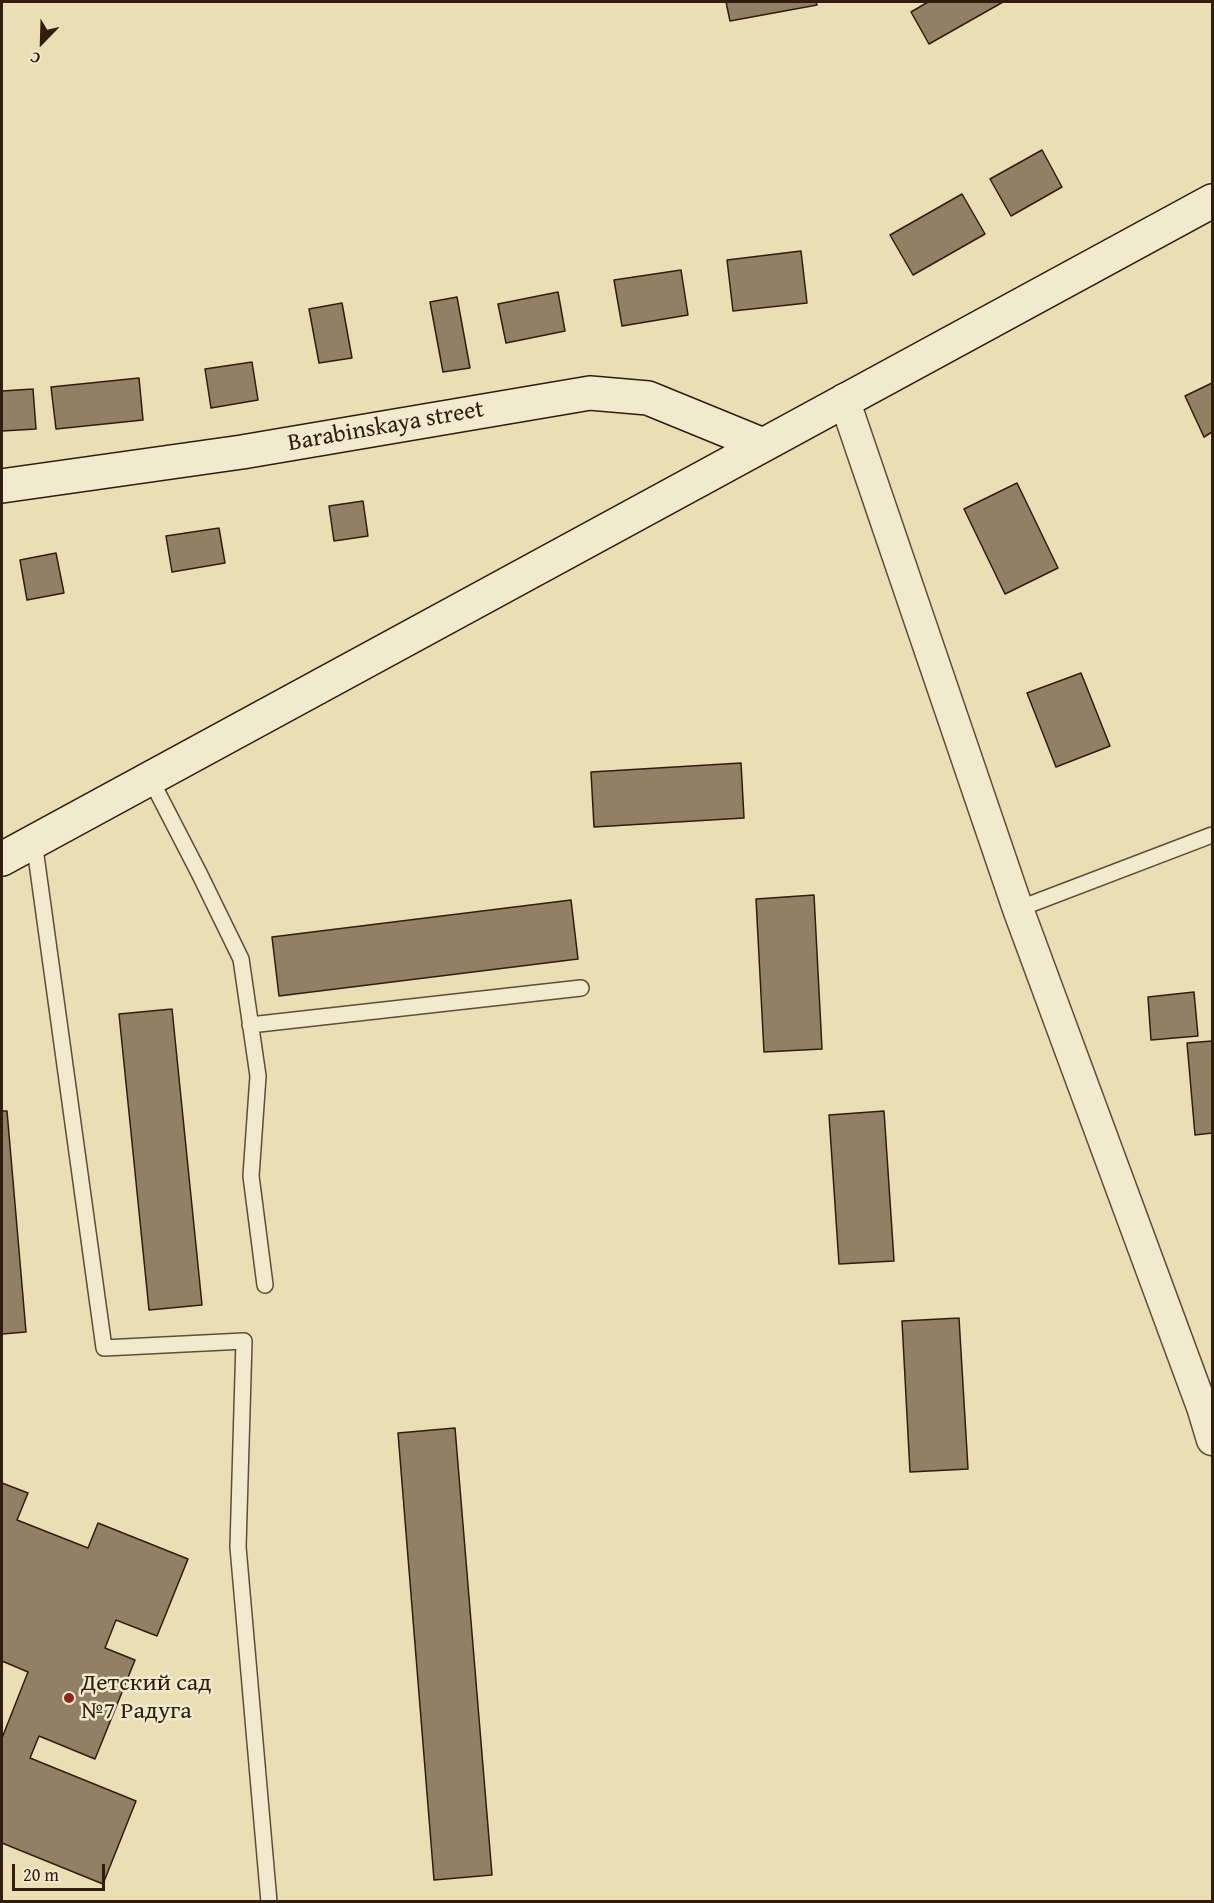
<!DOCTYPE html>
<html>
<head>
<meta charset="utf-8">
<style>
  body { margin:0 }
  #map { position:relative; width:1214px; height:1903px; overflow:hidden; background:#e9deb4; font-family:"Gentium Book Plus",serif }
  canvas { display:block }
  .frame { position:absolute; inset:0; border:3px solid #311d0e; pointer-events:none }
  .north { position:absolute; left:12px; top:12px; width:60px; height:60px; -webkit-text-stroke:4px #f1eace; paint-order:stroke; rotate:203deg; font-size:16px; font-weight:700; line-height:24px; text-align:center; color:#311d0e }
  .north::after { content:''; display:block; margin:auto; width:21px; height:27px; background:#311d0e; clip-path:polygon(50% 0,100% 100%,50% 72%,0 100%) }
  .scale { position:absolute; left:12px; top:1864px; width:93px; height:27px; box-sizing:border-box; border:3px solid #311d0e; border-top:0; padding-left:8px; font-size:18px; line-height:21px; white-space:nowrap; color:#311d0e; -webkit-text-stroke:4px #f1eace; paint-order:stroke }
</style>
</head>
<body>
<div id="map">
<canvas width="1214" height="1903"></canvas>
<div class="frame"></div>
<div class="north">С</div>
<div class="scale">20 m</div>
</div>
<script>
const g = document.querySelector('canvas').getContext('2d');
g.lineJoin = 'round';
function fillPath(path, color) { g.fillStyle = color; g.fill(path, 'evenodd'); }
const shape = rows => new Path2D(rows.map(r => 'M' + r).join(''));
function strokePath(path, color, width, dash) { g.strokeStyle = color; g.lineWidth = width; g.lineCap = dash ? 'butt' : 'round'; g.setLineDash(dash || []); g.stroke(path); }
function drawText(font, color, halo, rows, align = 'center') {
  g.font = font + ' "Gentium Book Plus",serif'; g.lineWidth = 5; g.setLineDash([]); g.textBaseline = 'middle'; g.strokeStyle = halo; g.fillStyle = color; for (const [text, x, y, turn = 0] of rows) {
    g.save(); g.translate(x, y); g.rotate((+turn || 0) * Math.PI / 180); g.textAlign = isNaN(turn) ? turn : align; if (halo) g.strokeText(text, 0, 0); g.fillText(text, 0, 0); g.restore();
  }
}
const building = shape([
  [726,2,816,2,817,5,730,21,726,2],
  [928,2,1003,2,929,44,911,12,928,2],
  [1042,150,1062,187,1011,216,990,179,1042,150],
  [962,194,985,234,913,275,890,235,962,194],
  [801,251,807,303,733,311,727,260,801,251],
  [681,270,688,315,622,326,614,280,681,270],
  [558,292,565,331,506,343,498,304,558,292],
  [457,297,470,368,443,372,430,302,457,297],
  [342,303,352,358,319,363,309,309,342,303],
  [252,362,258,400,211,408,205,369,252,362],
  [139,378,143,420,56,429,51,387,139,378],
  [1212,383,1212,432,1204,437,1185,396,1212,383],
  [33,389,36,429,2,431,2,391,33,389],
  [1017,483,1058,568,1005,594,964,509,1017,483],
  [363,501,368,536,334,541,329,506,363,501],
  [219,528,225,563,172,572,166,536,219,528],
  [56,553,64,593,27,600,20,560,56,553],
  [1081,673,1110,746,1056,767,1027,693,1081,673],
  [741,763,744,818,594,827,591,772,741,763],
  [814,895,822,1049,764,1052,756,899,814,895],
  [571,900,578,959,279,996,272,937,571,900],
  [1194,992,1198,1036,1151,1040,1148,997,1194,992],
  [172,1009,202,1305,149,1310,119,1014,172,1009],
  [1212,1041,1212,1133,1195,1135,1187,1043,1212,1041],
  [2,1111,7,1111,26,1332,2,1334,2,1111],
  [884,1111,894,1261,839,1264,829,1115,884,1111],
  [959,1318,968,1469,910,1472,902,1321,959,1318],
  [455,1428,492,1875,434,1880,398,1433,455,1428],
  [2,1483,28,1493,17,1520,88,1548,98,1523,188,1559,157,1636,116,1620,105,1648,135,1660,95,1759,39,1736,30,1758,136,1801,103,1884,2,1843,2,1738,28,1672,2,1661,2,1483]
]);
const lane = shape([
  [150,778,199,873,241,959,258,1076,251,1176,265,1285],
  [34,841,104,1348,244,1341,238,1547,269,1902],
  [1018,909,1212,835],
  [250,1025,581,988]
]);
const street = shape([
  [844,399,1018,909,1202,1407,1212,1440]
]);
const secondary = shape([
  [2,486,242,452,590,393,648,398,763,445],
  [2,859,1212,201]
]);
const markers = [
  [69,1698,6,"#8f2418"]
];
const streetNames = [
  ["Barabinskaya street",386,427,-10]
];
const poiNames = [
  ["Детский сад",81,1684],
  ["№7 Радуга",81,1712]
];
fillPath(building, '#918164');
strokePath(building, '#311d0e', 1.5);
strokePath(lane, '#5f4d38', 18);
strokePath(street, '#5f4d38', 33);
strokePath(secondary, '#311d0e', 36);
strokePath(lane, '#f1eace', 15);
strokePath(street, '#f1eace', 30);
strokePath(secondary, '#f1eace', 33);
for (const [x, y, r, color] of markers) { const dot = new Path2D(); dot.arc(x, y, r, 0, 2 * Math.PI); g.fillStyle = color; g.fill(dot); strokePath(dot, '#f1eace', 2); }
drawText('24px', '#311d0e', '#f1eace', streetNames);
drawText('24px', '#311d0e', '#f1eace', poiNames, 'left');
</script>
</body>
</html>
